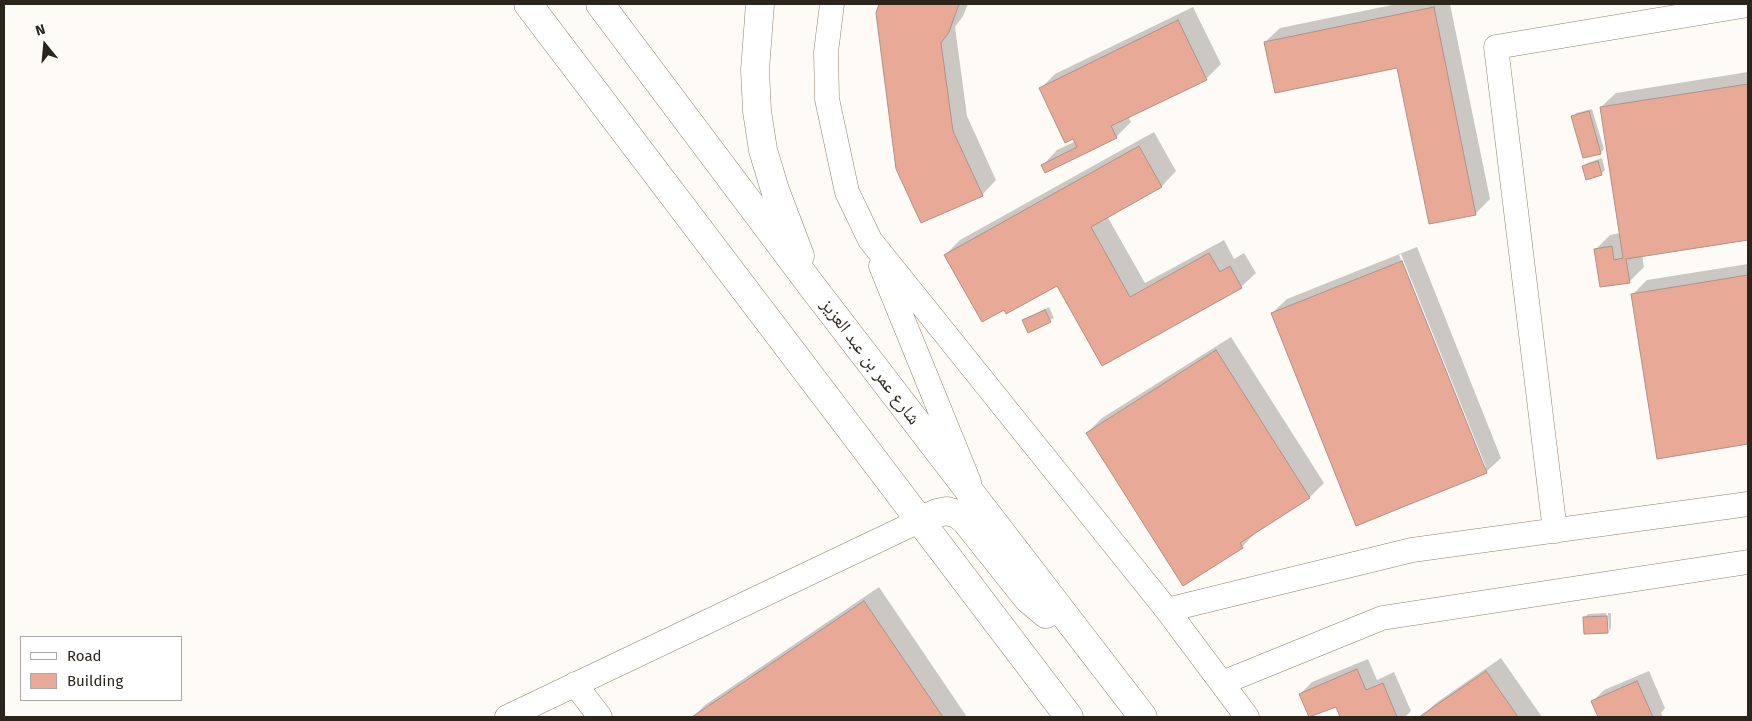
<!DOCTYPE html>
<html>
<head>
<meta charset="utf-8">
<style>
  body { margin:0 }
  #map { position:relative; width:1752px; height:721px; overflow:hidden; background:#fefbf6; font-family:"Fira Sans",sans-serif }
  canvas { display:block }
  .frame { position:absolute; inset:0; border:5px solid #2b251b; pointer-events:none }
  .legend { position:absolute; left:20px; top:636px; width:162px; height:65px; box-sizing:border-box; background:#fff; border:1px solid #aaa8a4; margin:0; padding:6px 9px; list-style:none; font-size:15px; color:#2b251b }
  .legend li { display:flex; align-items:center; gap:10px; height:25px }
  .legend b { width:25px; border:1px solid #aaa8a4 }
  .north { position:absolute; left:20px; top:20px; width:50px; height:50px; -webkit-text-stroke:4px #fff; paint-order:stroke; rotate:343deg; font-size:14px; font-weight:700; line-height:20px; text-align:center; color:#2b251b }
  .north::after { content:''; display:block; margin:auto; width:18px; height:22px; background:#2b251b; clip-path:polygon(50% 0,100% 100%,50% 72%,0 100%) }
</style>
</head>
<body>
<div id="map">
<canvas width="1752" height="721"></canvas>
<div class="frame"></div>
<ul class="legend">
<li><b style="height:6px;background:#fff"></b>Road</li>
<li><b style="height:14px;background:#e9a997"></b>Building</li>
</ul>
<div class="north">N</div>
</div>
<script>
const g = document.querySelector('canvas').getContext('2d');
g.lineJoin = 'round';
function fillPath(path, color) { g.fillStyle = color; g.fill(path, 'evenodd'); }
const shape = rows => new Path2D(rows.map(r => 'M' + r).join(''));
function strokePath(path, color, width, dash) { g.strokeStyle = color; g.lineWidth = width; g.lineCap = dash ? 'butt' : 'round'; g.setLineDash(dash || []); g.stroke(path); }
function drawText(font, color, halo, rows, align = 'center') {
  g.font = font + ' "Fira Sans","Noto Naskh Arabic",sans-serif'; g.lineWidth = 4; g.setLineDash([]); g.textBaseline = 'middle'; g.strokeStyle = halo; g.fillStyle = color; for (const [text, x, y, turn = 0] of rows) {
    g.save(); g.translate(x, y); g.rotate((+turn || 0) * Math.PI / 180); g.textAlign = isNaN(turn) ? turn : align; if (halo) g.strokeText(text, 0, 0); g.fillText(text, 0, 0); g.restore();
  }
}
const shadow = shape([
  [881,4,968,4,963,16,955,27,967,116,996,180,982,195,877,13],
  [1397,4,1450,4,1490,199,1476,213,1398,67,1265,42,1280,28],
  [1193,7,1221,64,1206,79,1128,117,1131,122,1116,137,1043,165,1057,150,1076,141,1040,89,1055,74],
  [1748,72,1748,238,1642,255,1644,267,1629,282,1596,249,1610,235,1620,233,1601,107,1616,93],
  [1592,109,1604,149,1600,153,1573,117,1576,113],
  [1154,132,1176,171,1162,186,1107,216,1145,283,1224,240,1234,259,1244,253,1256,273,1241,287,1103,364,1058,284,945,255,960,240],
  [1602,158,1605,170,1602,173,1583,167,1587,163],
  [1417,247,1501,458,1486,472,1272,313,1287,299],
  [1401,254,1486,467,1483,467,1399,255],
  [1748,264,1748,443,1658,457,1632,295,1647,280],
  [1049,307,1054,318,1028,331,1023,320],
  [1231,337,1324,483,1310,497,1256,532,1242,547,1087,433,1102,418],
  [879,587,967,717,693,717,705,705],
  [1606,613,1607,630,1609,630,1608,613,1611,613,1611,628,1608,632,1584,618,1588,614],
  [1501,658,1542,717,1421,717,1436,703],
  [1368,659,1377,680,1394,672,1411,711,1405,717,1341,717,1336,705,1300,694,1312,682],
  [1649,671,1665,708,1661,713,1663,717,1600,717,1593,701,1604,690]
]);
const building = shape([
  [879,4,959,4,949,32,941,43,953,131,983,196,921,223,896,169,876,13,879,4],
  [1434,7,1476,215,1429,224,1397,68,1275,93,1264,42,1434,7],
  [1178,20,1207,80,1111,126,1117,138,1045,173,1041,165,1077,147,1073,139,1065,143,1039,88,1178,20],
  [1748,84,1748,240,1626,259,1630,283,1600,287,1594,249,1612,246,1614,260,1623,258,1600,107,1748,84],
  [1589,111,1601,154,1583,158,1571,116,1589,111],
  [1139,146,1162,187,1091,227,1130,297,1209,253,1220,272,1230,266,1242,288,1102,366,1057,286,1006,314,1004,310,982,322,944,255,1139,146],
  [1598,161,1602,175,1586,180,1582,166,1598,161],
  [1402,261,1487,473,1356,526,1271,313,1402,261],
  [1748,275,1748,444,1657,459,1631,294,1748,275],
  [1045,310,1051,322,1028,333,1022,320,1045,310],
  [1216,350,1310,498,1240,543,1243,548,1183,586,1086,433,1216,350],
  [864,601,943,717,692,717,864,601],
  [1607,616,1608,633,1584,634,1583,617,1607,616],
  [1357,669,1366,690,1383,683,1397,717,1340,717,1336,707,1309,717,1299,694,1357,669],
  [1486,671,1518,717,1419,717,1486,671],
  [1637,681,1653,717,1598,717,1591,701,1637,681]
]);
const street = shape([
  [832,4,826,52,827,99,847,192,870,240,1167,610,1247,717],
  [881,266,969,482],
  [1555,531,1496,47,1748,5],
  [1167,610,1412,550,1748,504],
  [1222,683,1382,618,1748,562],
  [575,684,600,717],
  [507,717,919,521]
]);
const secondary = shape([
  [528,4,1069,717],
  [600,4,811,285,1143,717],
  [760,4,755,70,757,111,763,150,775,190,800,256],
  [919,521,937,513,947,511,957,514,965,520,1028,599,1046,614]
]);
const streetNames = [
  ["شارع عمر بن عبد العزيز",870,362,53]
];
fillPath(shadow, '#0003');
fillPath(building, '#e9a997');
strokePath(building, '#ae9087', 1);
strokePath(street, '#8f8169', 25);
strokePath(secondary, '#8f8169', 29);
strokePath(street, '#fff', 24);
strokePath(secondary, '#fff', 28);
drawText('18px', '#2b251b', '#fff', streetNames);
</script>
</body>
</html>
